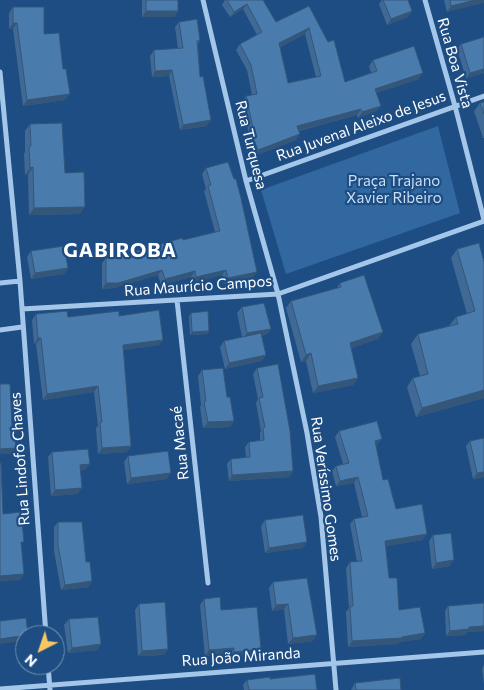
<!DOCTYPE html>
<html>
<head>
<meta charset="utf-8">
<style>
  body { margin:0 }
  #map { position:relative; width:484px; height:690px; overflow:hidden; background:#1d4d82; font-family:Commissioner,sans-serif }
  canvas { display:block }
  .north { position:absolute; left:15px; top:625px; width:50px; height:50px; box-sizing:border-box; background:#1d4d82; border:1px solid #7794b4; border-radius:50%; rotate:221deg; font-size:14px; font-weight:700; line-height:20px; text-align:center; color:#fff }
  .north::after { content:''; display:block; margin:auto; width:18px; height:22px; background:#f9c761; clip-path:polygon(50% 0,100% 100%,50% 72%,0 100%) }
</style>
</head>
<body>
<div id="map">
<canvas width="484" height="690"></canvas>
<div class="north">N</div>
</div>
<script>
const g = document.querySelector('canvas').getContext('2d');
g.lineJoin = 'round';
function fillPath(path, color) { g.fillStyle = color; g.fill(path, 'evenodd'); }
const shape = rows => new Path2D(rows.map(r => 'M' + r).join(''));
function strokePath(path, color, width, dash) { g.strokeStyle = color; g.lineWidth = width; g.lineCap = dash ? 'butt' : 'round'; g.setLineDash(dash || []); g.stroke(path); }
function drawText(font, color, halo, rows, align = 'center') {
  g.font = font + ' Commissioner,sans-serif'; g.lineWidth = 4.5; g.setLineDash([]); g.textBaseline = 'middle'; g.strokeStyle = halo; g.fillStyle = color; for (const [text, x, y, turn = 0] of rows) {
    g.save(); g.translate(x, y); g.rotate((+turn || 0) * Math.PI / 180); g.textAlign = isNaN(turn) ? turn : align; if (halo) g.strokeText(text, 0, 0); g.fillText(text, 0, 0); g.restore();
  }
}
const green = shape([
  [438,126,460,213,286,274,261,190]
]);
const street = shape([
  [203,0,246,181,278,294,307,433,321,517,336,690],
  [425,0,455,106,484,220],
  [0,72,20,281,46,635],
  [246,181,484,96],
  [0,283,20,281],
  [177,300,208,583],
  [22,309,278,294,484,221],
  [0,330,22,327],
  [48,665,50,690],
  [0,689,484,652]
]);
const wall = shape([
  [142,0,178,0,178,11,174,17,142,17],
  [225,0,263,0,276,22,309,6,345,82,371,73,369,66,373,60,419,79,376,93,381,106,376,111,358,118,357,115,299,131,296,140,254,156,247,138,249,135,242,102,246,96,252,95,247,70,236,50,240,44,257,35,243,9,230,17,222,5],
  [305,34,316,77,288,83,280,47],
  [382,0,408,0,412,11,408,17,387,25,379,4],
  [444,0,484,0,447,12],
  [13,7,44,34,63,69,65,100,23,106,13,29,9,29,9,13],
  [179,22,200,40,198,44,200,77,207,126,180,130,169,76,152,77,150,56,154,50,178,49,175,27],
  [484,37,484,73,466,78,457,49,461,44],
  [484,102,484,138,483,138,474,111,480,103],
  [30,124,65,173,80,214,29,215,28,175,25,175,24,154,25,152,25,131],
  [206,168,253,277,224,284,222,275,192,283,191,277,161,285,158,275,114,288,102,289,102,263,106,258,113,258,215,232,204,191,206,189,202,174],
  [479,243,484,398,416,417,407,387,413,378,420,376,411,344,418,334,449,326,456,317,467,314,451,258,457,249],
  [31,251,68,268,64,274,31,279,27,257],
  [340,283,383,332,378,339,351,348,358,378,353,385,313,393,306,361,301,362,286,308,291,301,337,288],
  [242,307,271,329,267,334,261,336,266,355,261,361,225,369,220,347,224,341,242,337,237,313],
  [191,313,209,331,207,334,190,335,189,316],
  [36,314,68,317,119,316,163,340,159,345,123,350,131,446,127,452,98,454,96,428,98,426,94,392,43,400,36,344,34,344,32,320],
  [257,368,293,471,289,477,229,481,227,464,231,459,246,458,245,447,249,442,260,440,260,433,261,431,256,403,258,399,253,374],
  [202,370,227,397,234,421,230,427,203,428,200,407,201,405,198,376],
  [339,431,378,444,376,445,383,480,396,509,423,540,386,546,389,578,399,610,425,633,421,639,399,642,398,644,348,647,346,612,349,608,346,568,350,562,357,562,350,524,354,519,362,517,354,483,336,486,332,471,336,466,343,464,335,437],
  [470,441,484,477,473,479,466,446],
  [52,452,85,470,80,470,78,494,51,496,48,457],
  [128,456,167,479,127,484,124,462],
  [265,520,303,548,265,553,261,526],
  [58,522,89,587,61,590,54,551,54,527],
  [433,535,450,566,432,569,429,541],
  [273,582,313,641,288,644,284,609,272,611,269,588],
  [204,599,221,610,261,649,257,655,230,658,230,654,205,656,200,605],
  [139,604,168,649,164,655,138,656,135,610],
  [448,606,484,631,467,632,466,635,446,636,445,611],
  [69,619,101,644,97,650,68,653,64,625],
  [484,665,484,684,482,669],
  [270,679,317,690,244,690,243,685,247,680],
  [355,683,401,690,351,690]
]);
const shadedWall = shape([
  [475,0,484,0,484,3,447,12,451,6],
  [247,4,243,9,230,17,234,12],
  [146,11,178,11,174,17,142,17],
  [412,11,408,17,387,25,391,19],
  [13,23,17,23,13,29,9,29],
  [309,28,305,34,275,49,279,43],
  [484,69,484,73,466,78,470,73],
  [172,70,169,76,152,77,155,71],
  [423,73,419,79,371,95,375,89],
  [70,94,65,100,23,106,27,100],
  [381,106,376,111,358,118,362,112],
  [361,109,357,115,293,132,297,126],
  [211,120,207,126,180,130,183,125],
  [300,134,296,140,254,156,258,150],
  [33,167,28,175,25,175,30,168],
  [85,207,80,214,29,215,34,208],
  [68,268,64,274,31,279,35,273],
  [162,270,158,275,114,288,102,289,106,283],
  [226,270,222,275,192,283,196,277],
  [195,271,191,277,161,285,165,279],
  [257,272,253,277,224,284,228,278],
  [271,329,267,334,243,339,247,333],
  [209,331,207,334,190,335,192,332],
  [383,332,378,339,345,350,350,343],
  [38,338,41,338,36,344,34,344],
  [163,340,159,345,119,351,123,345],
  [311,353,306,361,301,362,306,355],
  [266,355,261,361,225,369,229,363],
  [358,378,353,385,313,393,318,386],
  [98,386,94,392,43,400,47,394],
  [484,390,484,398,416,417,422,408],
  [234,421,230,427,203,428,208,422],
  [382,439,378,444,371,446,375,441],
  [131,446,127,452,98,454,102,448],
  [16,448,11,454,0,454,0,449],
  [90,464,85,470,76,471,80,465],
  [293,471,289,477,229,481,232,475],
  [484,472,484,477,473,479,477,473],
  [171,473,167,479,127,484,131,478],
  [358,477,354,483,336,486,340,481],
  [82,488,78,494,51,496,55,490],
  [427,534,423,540,382,547,385,541],
  [307,542,303,548,265,553,269,548],
  [454,560,450,566,432,569,436,563],
  [24,574,20,580,0,582,0,576],
  [92,581,89,587,61,590,65,585],
  [288,604,284,609,272,611,276,605],
  [484,626,484,631,467,632,466,635,446,636,450,631,469,627],
  [425,633,421,639,399,642,398,644,348,647,352,641,402,637],
  [317,635,313,641,288,644,293,638],
  [25,636,25,640,24,641,0,644,0,639],
  [101,644,97,650,68,653,72,648],
  [234,648,230,654,205,656,209,650],
  [168,649,164,655,138,656,142,651],
  [261,649,257,655,230,658,234,652]
]);
const building = shape([
  [146,0,178,0,178,11,146,11,146,0],
  [227,0,263,0,276,22,309,6,328,42,334,40,345,82,377,71,373,60,414,46,423,73,375,89,381,106,362,112,361,109,297,126,300,134,258,150,251,133,254,132,246,96,257,94,251,65,240,44,262,32,247,4,234,12,227,0],
  [309,28,321,76,288,83,279,43,309,28],
  [383,0,408,0,412,11,391,19,383,0],
  [450,0,475,0,451,6,450,0],
  [13,7,44,7,44,34,59,33,63,69,66,69,70,94,27,100,17,23,13,23,13,7],
  [197,19,200,40,197,41,200,77,203,76,211,120,183,125,172,70,155,71,154,50,183,48,179,22,197,19],
  [484,37,484,69,470,73,461,44,484,37],
  [484,102,484,114,480,103,484,102],
  [62,123,65,173,84,172,85,207,34,208,33,167,30,168,29,147,31,146,30,124,62,123],
  [228,162,234,179,236,179,241,198,257,272,228,278,226,270,196,277,195,271,165,279,162,270,118,283,106,283,106,258,113,258,182,238,183,240,220,231,208,186,211,185,206,168,228,162],
  [479,243,484,262,484,390,422,408,413,378,428,374,418,334,458,324,456,317,475,311,457,249,479,243],
  [64,246,68,268,35,273,31,251,64,246],
  [364,275,383,332,350,343,358,378,318,386,311,353,306,355,291,301,341,287,340,283,364,275],
  [264,303,271,329,247,333,242,307,264,303],
  [159,310,163,340,123,345,131,446,102,448,100,423,102,422,98,386,47,394,41,338,38,338,36,314,67,311,68,317,119,311,119,316,159,310],
  [208,311,209,331,192,332,191,313,208,311],
  [261,333,266,355,229,363,224,341,261,333],
  [278,364,290,431,293,471,232,475,231,459,250,457,249,442,264,440,263,428,265,427,259,398,263,397,257,368,278,364],
  [223,368,227,397,230,397,234,421,208,422,204,402,206,401,202,370,223,368],
  [0,384,10,384,12,427,14,427,16,448,0,449,0,384],
  [377,421,382,439,375,441,383,480,388,479,396,509,422,504,427,534,385,541,389,578,397,578,399,610,420,607,425,633,402,637,402,638,352,641,350,607,353,606,350,562,362,561,354,519,368,516,358,477,340,481,336,466,349,463,339,431,377,421],
  [484,438,484,472,477,473,470,441,484,438],
  [88,449,90,464,80,465,82,488,55,490,52,452,88,449],
  [168,451,171,473,131,478,128,456,168,451],
  [0,463,1,463,3,514,21,512,24,542,21,542,24,574,0,576,0,463],
  [303,515,307,542,269,548,265,520,303,515],
  [58,522,82,522,86,562,90,562,92,581,65,585,58,545,58,522],
  [451,533,454,560,436,563,433,535,451,533],
  [307,578,317,635,293,638,288,604,276,605,273,582,307,578],
  [220,597,221,610,257,607,261,649,234,652,234,648,209,650,204,599,220,597],
  [165,602,168,649,142,651,139,604,165,602],
  [484,603,484,626,469,627,469,629,450,631,448,606,484,603],
  [98,617,101,644,72,648,69,619,98,617],
  [26,618,28,635,0,639,0,621,26,618],
  [315,674,317,690,249,690,247,680,270,677,270,679,315,674],
  [400,678,401,690,356,690,355,683,400,678]
]);
const streetNames = [
  ["Rua Boa Vista",455,63,74],
  ["Rua Juvenal Aleixo de Jesus",361,126,-20],
  ["Rua Turquesa",251,145,76],
  ["Rua Maurício Campos",198,286,-4],
  ["Rua Macaé",180,443,-96],
  ["Rua Lindofo Chaves",20,459,-94],
  ["Rua Veríssimo Gomes",326,489,82],
  ["Rua João Miranda",241,657,-4]
];
const parkNames = [
  ["Praça Trajano",394,181],
  ["Xavier Ribeiro",394,198]
];
const districtNames = [
  ["GABIROBA",120,250]
];
fillPath(green, '#3168a0');
strokePath(street, '#a3c6e9', 5);
fillPath(wall, '#406a95');
fillPath(shadedWall, '#345679');
fillPath(building, '#4a7bad');
strokePath(building, '#345679', 1);
drawText('15px', '#fff', '#1d4d82', streetNames);
drawText('15px', '#c7dff7', '#1d4d82', parkNames);
g.letterSpacing = '1px';
drawText('bold 20px', '#fff', '#1d4d82', districtNames);
g.letterSpacing = '0px';
</script>
</body>
</html>
